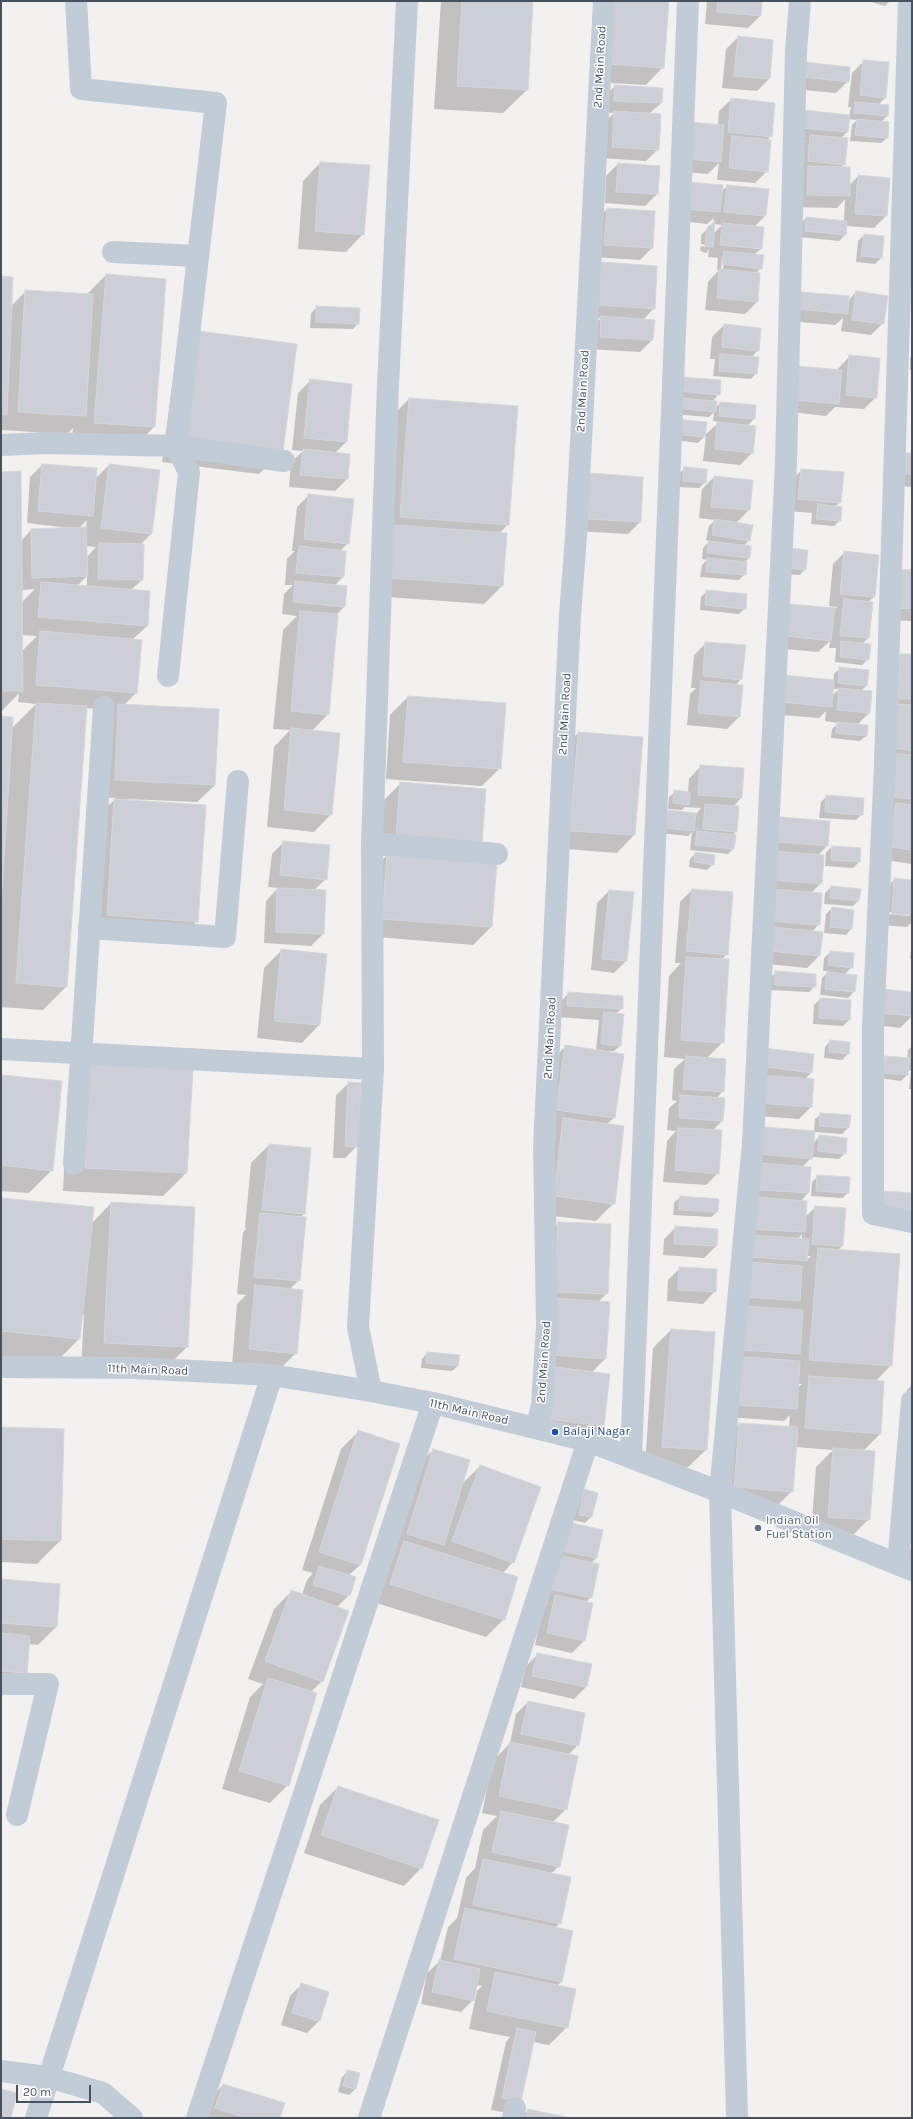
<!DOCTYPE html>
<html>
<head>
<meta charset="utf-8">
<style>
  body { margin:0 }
  #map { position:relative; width:913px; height:2119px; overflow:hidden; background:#f3f0f0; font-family:Karla,sans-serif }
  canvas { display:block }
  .frame { position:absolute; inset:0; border:2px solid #465260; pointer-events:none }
  .scale { position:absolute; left:16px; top:2085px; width:75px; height:18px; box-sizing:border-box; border:2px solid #465260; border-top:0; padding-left:5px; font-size:12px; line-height:14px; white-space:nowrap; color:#465260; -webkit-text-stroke:3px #fff; paint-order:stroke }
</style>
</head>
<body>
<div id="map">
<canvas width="913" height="2119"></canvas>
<div class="frame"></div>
<div class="scale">20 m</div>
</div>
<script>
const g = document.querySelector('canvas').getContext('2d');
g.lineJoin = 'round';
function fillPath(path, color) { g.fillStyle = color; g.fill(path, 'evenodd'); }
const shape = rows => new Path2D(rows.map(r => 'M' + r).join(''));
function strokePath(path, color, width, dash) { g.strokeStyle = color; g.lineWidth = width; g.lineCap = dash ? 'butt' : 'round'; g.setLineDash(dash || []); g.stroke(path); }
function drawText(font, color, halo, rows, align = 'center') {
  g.font = font + ' Karla,sans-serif'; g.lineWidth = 3; g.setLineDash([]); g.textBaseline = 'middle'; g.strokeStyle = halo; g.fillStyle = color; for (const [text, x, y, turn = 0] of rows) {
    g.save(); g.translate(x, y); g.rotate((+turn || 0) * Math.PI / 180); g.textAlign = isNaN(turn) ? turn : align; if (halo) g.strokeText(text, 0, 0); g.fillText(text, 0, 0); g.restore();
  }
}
const shadow = shape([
  [441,1,532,1,527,90,503,113,434,109],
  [668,1,663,67,646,85,592,82],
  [707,1,761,1,760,16,748,28,705,24],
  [868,1,890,1,885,6],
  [738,37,769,79,757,91,722,88,726,49],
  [864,61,885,98,878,105,888,106,887,116,881,122,887,138,881,143,850,141,852,125,857,120,848,119,847,132,840,139,844,164,841,168,849,186,858,176,886,216,874,228,846,226,845,235,839,241,799,237,800,224,806,218,844,222,845,199,837,208,796,207,799,148,806,141,790,139,791,123,849,116,851,107,848,107,852,73],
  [793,75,848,81,836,93,792,89],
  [615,86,662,89,661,103,649,114,658,149,646,161,601,158,603,124,614,113,602,112,603,98],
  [732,99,771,136,767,140,767,171,755,183,717,180,719,163,708,174,673,171,718,125,719,111],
  [320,163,363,234,346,252,298,249,303,181],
  [618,164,657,194,645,206,605,203,606,176],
  [727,186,765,216,754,227,761,249,754,255,761,268,756,273,757,302,745,314,705,310,708,282,719,270,717,270,718,258,708,257,709,249,706,253,700,251,701,246,708,247,708,245,701,244,701,235,713,224,714,218,707,224,673,220,675,195,721,192],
  [714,224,722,225,713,234],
  [722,258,724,258,723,270,721,269],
  [607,209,652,248,640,260,593,257,595,221],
  [864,235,883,237,881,258,875,264,856,262,858,241],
  [106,275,165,279,154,427,131,450,72,445,73,428,67,434,1,430,1,277,11,306,26,291,86,295],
  [589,275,654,308,643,320,652,340,640,352,588,349,590,329,601,318,587,317],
  [856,292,883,323,871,335,841,331,843,318,835,325,788,321,789,305,848,301],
  [317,307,358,323,353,329,310,328,311,313],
  [724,325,758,350,751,358,756,373,751,379,713,376,715,359,710,359,712,337],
  [176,355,282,451,259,474,162,462],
  [850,356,876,397,864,409,835,407,826,416,783,411,837,370],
  [912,356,912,370,910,370,910,358],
  [310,381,346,442,335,453,347,479,335,491,289,487,291,462,303,451,292,450,298,393],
  [675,383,719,394,712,402,715,408,720,403,754,419,747,426,752,453,740,465,703,461,706,435,698,443,667,439,669,426,704,436,719,422,713,421,714,412,709,417,671,414],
  [409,399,508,524,499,534,502,586,484,604,373,596,386,422],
  [912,454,912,487,890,485],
  [42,465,95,479,109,465,151,534,140,545,142,580,131,590,149,592,147,626,132,640,141,641,136,693,124,705,215,785,197,802,127,799,197,921,174,944,84,938,92,823,116,798,97,797,113,710,86,708,66,987,43,1010,1,1007,1,717,12,728,36,704,18,702,19,693,1,712,1,473,21,541,31,530,77,529,27,523,30,477],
  [87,520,86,528,78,529],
  [86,546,96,547,87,557],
  [87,576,87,587,77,586],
  [35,589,23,601,21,607,21,590],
  [22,635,37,636,22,651],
  [685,468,705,482,699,488,678,487,679,474],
  [802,470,840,502,835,507,840,520,834,526,811,524,812,513,787,511,789,482],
  [714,477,749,510,736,523,749,540,744,546,749,558,744,563,745,574,739,580,700,577,702,565,707,560,702,559,703,548,710,541,706,540,709,526,715,520,699,518,702,489],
  [642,478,640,522,628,534,575,531,578,486],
  [309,495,348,543,340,551,345,552,343,577,334,586,346,587,344,607,336,615,328,714,312,731,331,814,314,832,267,827,274,747,290,730,273,729,283,630,297,616,282,614,284,594,293,585,285,585,287,559,295,551,292,551,297,507],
  [845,552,874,597,868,602,871,602,868,638,862,644,868,659,862,665,835,662,836,648,829,648,830,641,818,652,774,648,777,617,835,609,837,607,829,606,833,564],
  [783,554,805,569,800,575,781,574],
  [912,571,912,621,886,620],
  [707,591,745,608,739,614,700,610,701,597],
  [706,643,741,679,735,686,742,686,739,717,727,729,687,725,690,694,696,688,691,688,694,655],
  [900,655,912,655,912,864,878,859,884,766,874,766,876,723,882,673],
  [840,668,866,686,861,691,869,713,857,725,866,736,860,741,831,738,832,729,838,723,825,721,826,711,819,718,770,714,772,688,833,681,834,674],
  [832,689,839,689,832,696],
  [408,697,500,768,482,786,386,779,390,715],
  [578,733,634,835,617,853,553,848,560,751],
  [701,766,743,769,741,798,733,807,736,831,732,836,733,849,728,854,690,850,692,832,688,836,659,833,661,817,696,814,701,808,685,807,682,810,668,809,669,797,675,792,688,793,689,779],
  [401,783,481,844,491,927,473,945,365,936,369,873,386,856,379,856,383,801],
  [827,796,862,814,856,820,819,818,821,802],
  [780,818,827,846,817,856,821,883,811,893,819,924,812,932,819,956,807,968,758,963,768,830],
  [284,842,326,879,314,890,323,934,311,946,264,943,266,901,278,888,268,887,272,854],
  [832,847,859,862,853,868,825,866,826,852],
  [696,853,713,864,707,870,689,867,690,859],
  [895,879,912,881,912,922,907,927,880,925,883,891],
  [887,912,909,914,909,916,887,914],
  [831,887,858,901,853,906,824,904,825,893],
  [692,890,727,954,721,960,723,1042,706,1059,723,1091,716,1099,724,1099,722,1121,712,1131,718,1173,706,1185,663,1182,667,1141,676,1131,667,1130,669,1108,677,1101,672,1100,674,1069,685,1059,664,1057,669,976,681,963,675,963,680,902],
  [609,891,626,961,614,973,591,970,597,903],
  [832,908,851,929,846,935,824,933,826,914],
  [912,941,912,959,910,959],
  [282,950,319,1025,302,1043,257,1038,264,968],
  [830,952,852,967,845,974,854,992,848,998,820,995,822,978,829,971,823,971,824,958],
  [776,972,815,986,809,992,769,990,770,978],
  [569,993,622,1008,616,1014,620,1046,614,1051,609,1051,609,1053,615,1117,607,1124,614,1203,596,1221,536,1214,547,1064,565,1047,596,1051,599,1020,556,1017,557,1005],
  [912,993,912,1016,900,1028,867,1024],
  [820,999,849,1020,843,1026,813,1024,814,1005],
  [830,1041,848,1054,842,1060,824,1058,825,1047],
  [912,1046,912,1089,909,1089,911,1071,907,1070,907,1075,901,1081,878,1078,880,1062,885,1057,907,1059,908,1050],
  [751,1061,811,1073,804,1080,811,1107,799,1119,744,1115],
  [91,1065,186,1173,163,1196,63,1191,68,1088],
  [1,1076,52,1170,29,1193,1,1191],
  [349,1083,357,1146,345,1158,333,1158,336,1095],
  [821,1114,850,1116,848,1128,842,1134,814,1132,813,1143,820,1136,845,1153,839,1159,812,1157,802,1167,810,1168,808,1193,800,1202,805,1217,816,1207,842,1246,837,1251,891,1365,875,1382,883,1382,880,1434,863,1451,869,1519,851,1537,811,1534,816,1467,833,1450,796,1447,792,1491,774,1509,717,1505,722,1442,739,1424,789,1428,790,1415,784,1421,728,1417,752,1140,814,1132,815,1119],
  [802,1234,802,1239,798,1239],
  [807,1256,811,1256,806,1261],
  [798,1384,802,1384,797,1388],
  [269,1145,304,1214,300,1218,299,1280,290,1289,296,1353,278,1371,232,1366,237,1304,246,1295,237,1294,243,1232,247,1228,245,1228,251,1163],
  [818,1176,848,1193,842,1198,811,1196,812,1182],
  [680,1197,717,1212,711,1217,673,1215,674,1203],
  [1,1199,92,1223,111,1203,194,1208,187,1347,164,1370,81,1366,84,1315,82,1315,79,1339,56,1362,1,1356],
  [559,1223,607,1293,598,1302,605,1359,591,1373,603,1426,585,1443,531,1437,541,1241],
  [676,1227,716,1246,704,1258,663,1255,664,1239],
  [680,1268,715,1291,703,1304,667,1301,668,1280],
  [671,1330,706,1450,688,1467,645,1465,653,1348],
  [427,1353,458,1366,452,1371,421,1368,422,1359],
  [912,1385,912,1425,905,1424,907,1390],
  [1,1428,60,1541,37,1564,1,1562],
  [359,1431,360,1565,348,1576,349,1595,337,1607,322,1681,311,1692,288,1785,270,1803,222,1789,250,1697,263,1684,248,1679,274,1609,292,1591,302,1595,307,1580,313,1573,302,1570,341,1449],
  [433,1450,461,1485,480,1466,513,1562,503,1573,504,1619,486,1637,373,1602,415,1468],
  [912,1476,912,1544,897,1543],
  [584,1491,591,1517,585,1523,573,1520,578,1496],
  [602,1530,596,1558,591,1563,591,1597,586,1602,592,1604,584,1641,572,1653,535,1645,543,1608,548,1603,538,1601,556,1535],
  [912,1547,912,1577,903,1556],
  [1,1580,56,1627,38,1645,29,1644,26,1673,14,1685,1,1684],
  [538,1654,586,1687,574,1699,521,1687,526,1666],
  [528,1702,578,1745,568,1755,566,1809,553,1822,559,1866,551,1874,560,1923,555,1928,561,1982,557,1986,567,2027,549,2045,533,2042,508,2113,491,2110,506,2042,510,2037,469,2029,477,1991,482,1986,476,1985,473,2000,461,2012,421,2004,427,1973,440,1961,448,1927,457,1918,466,1878,475,1868,483,1830,497,1816,482,1813,493,1761,510,1743,516,1714],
  [338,1787,421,1868,404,1886,304,1853,320,1805],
  [302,1984,328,1993,319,2021,307,2033,281,2025,290,1996],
  [348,2071,359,2074,355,2089,349,2095,338,2092,342,2077],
  [223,2085,279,2118,205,2118,211,2097],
  [528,2110,565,2118,520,2118]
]);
const building = shape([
  [462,1,533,1,528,90,457,86,462,1],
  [614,1,669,1,664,68,610,64,614,1],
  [718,1,762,1,761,16,717,12,718,1],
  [738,36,773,40,770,79,734,76,738,36],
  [863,60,889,62,886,98,860,95,863,60],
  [804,62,850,67,849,82,803,77,804,62],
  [615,85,663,88,662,103,614,101,615,85],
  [731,98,775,103,772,137,728,132,731,98],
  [855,102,889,105,888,116,854,113,855,102],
  [803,110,850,115,848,132,801,128,803,110],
  [614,111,661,114,659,150,612,147,614,111],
  [857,119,889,122,888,138,855,135,857,119],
  [688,122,724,125,721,162,685,159,688,122],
  [810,135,848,138,845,165,808,161,810,135],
  [732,136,771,140,768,172,729,168,732,136],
  [320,162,370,165,364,235,315,231,320,162],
  [618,163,660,166,658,194,616,192,618,163],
  [808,166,850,167,850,196,807,195,808,166],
  [858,175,890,178,887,216,855,214,858,175],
  [687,182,723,185,720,212,685,209,687,182],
  [727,185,769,189,766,216,724,212,727,185],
  [607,208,655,211,653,248,604,245,607,208],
  [806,217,847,221,846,235,805,231,806,217],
  [715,221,713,247,705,246,707,228,715,221],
  [722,223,764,227,762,249,720,245,722,223],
  [864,234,884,236,882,258,861,256,864,234],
  [724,251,764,255,762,269,722,264,724,251],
  [601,262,657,266,655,309,598,305,601,262],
  [719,269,760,273,758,302,717,298,719,269],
  [106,274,166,279,155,427,94,423,106,274],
  [1,276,13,277,7,415,1,415,1,276],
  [25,290,93,294,86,416,18,412,25,290],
  [856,291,888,296,884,324,852,320,856,291],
  [801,292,849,296,848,314,800,309,801,292],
  [316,306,360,308,359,324,316,322,316,306],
  [601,316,655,320,653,340,600,337,601,316],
  [724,324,761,328,759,351,722,347,724,324],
  [199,331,297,344,283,451,185,439,199,331],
  [720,354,759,357,757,374,719,371,720,354],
  [849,355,880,358,877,398,846,395,849,355],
  [797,366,842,370,839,404,794,400,797,366],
  [681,377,721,380,720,395,680,391,681,377],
  [310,379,352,384,347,442,304,438,310,379],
  [409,398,518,406,509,525,400,517,409,398],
  [677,398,717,401,716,412,676,408,677,398],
  [720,402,756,405,755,419,719,416,720,402],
  [674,419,707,422,705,437,673,434,674,419],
  [717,422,756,426,753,453,715,449,717,422],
  [303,449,350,454,348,479,300,475,303,449],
  [904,453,912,453,912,474,902,474,904,453],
  [42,464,97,468,93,516,38,511,42,464],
  [109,464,160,470,152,534,101,528,109,464],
  [684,467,707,469,706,483,683,481,684,467],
  [801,469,844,472,841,503,798,499,801,469],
  [21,471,23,691,1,691,1,472,21,471],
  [590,473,643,477,641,522,587,519,590,473],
  [714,476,753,480,750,510,711,507,714,476],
  [308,494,354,499,349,544,304,539,308,494],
  [818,504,842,507,841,521,816,519,818,504],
  [714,519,753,525,750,541,712,535,714,519],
  [394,525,507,533,503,586,390,578,394,525],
  [86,527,88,576,32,578,31,529,86,527],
  [709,541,751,546,750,558,707,553,709,541],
  [99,543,144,544,143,580,98,579,99,543],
  [299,546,346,551,344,577,296,573,299,546],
  [788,548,808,550,806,570,787,568,788,548],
  [844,551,879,555,875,597,840,594,844,551],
  [707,558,747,562,746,575,706,572,707,558],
  [899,569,912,570,912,609,898,608,899,569],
  [295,581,347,586,345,607,293,602,295,581],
  [41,582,150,591,148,626,38,617,41,582],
  [706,590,747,594,746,609,705,605,706,590],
  [844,599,873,602,869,638,840,636,844,599],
  [789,604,835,608,831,641,786,636,789,604],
  [300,611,338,614,329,715,291,711,300,611],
  [40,631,142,640,137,693,36,685,40,631],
  [841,641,871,644,869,660,840,657,841,641],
  [705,642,746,645,742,680,703,676,705,642],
  [900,654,912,654,912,699,898,699,900,654],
  [839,667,869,670,867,686,838,683,839,667],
  [784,675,834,680,832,707,781,702,784,675],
  [701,681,743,685,740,717,698,713,701,681],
  [839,688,872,691,870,713,837,710,839,688],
  [408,696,506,703,501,769,403,762,408,696],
  [36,703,87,706,67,987,16,983,36,703],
  [118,704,219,709,215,785,115,780,118,704],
  [894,704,912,705,912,750,891,748,894,704],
  [1,716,13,717,1,906,1,716],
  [837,722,868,725,867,736,836,733,837,722],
  [291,728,340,733,332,815,284,810,291,728],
  [578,732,643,737,635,835,570,831,578,732],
  [895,754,912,755,912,799,892,797,895,754],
  [700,765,744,768,742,798,698,795,700,765],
  [400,782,486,789,482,844,396,838,400,782],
  [674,790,690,792,689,805,673,803,674,790],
  [826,795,864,798,863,815,825,812,826,795],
  [114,799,206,805,198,922,107,915,114,799],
  [896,803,912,805,912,850,890,847,896,803],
  [705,804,739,806,737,832,703,829,705,804],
  [667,810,696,813,694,831,665,828,667,810],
  [780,817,830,821,828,846,778,842,780,817],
  [697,831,736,835,734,849,695,845,697,831],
  [283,841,330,845,327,880,280,875,283,841],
  [832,846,861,848,860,862,831,860,832,846],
  [772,851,824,855,822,884,770,880,772,851],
  [695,852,715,855,714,865,694,862,695,852],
  [387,854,497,862,492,927,382,919,387,854],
  [894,878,912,880,912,915,892,914,894,878],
  [831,886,861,889,859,901,830,898,831,886],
  [277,888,326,890,324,934,276,932,277,888],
  [692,889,733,892,728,955,686,951,692,889],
  [768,889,822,893,820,925,765,921,768,889],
  [609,890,634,892,627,961,602,959,609,890],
  [832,907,854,910,852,929,830,927,832,907],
  [772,927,823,932,820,956,770,951,772,927],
  [281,949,327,954,320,1025,274,1021,281,949],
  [830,951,854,953,853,968,828,965,830,951],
  [686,957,729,959,724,1043,681,1040,686,957],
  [775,971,816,974,816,987,775,985,775,971],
  [827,972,857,975,855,992,825,989,827,972],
  [881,989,912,992,912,1016,879,1013,881,989],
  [568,992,623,996,623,1009,567,1006,568,992],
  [820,998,851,1000,850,1020,819,1018,820,998],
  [604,1012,624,1014,621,1046,601,1044,604,1012],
  [830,1040,850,1042,849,1054,829,1052,830,1040],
  [565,1045,624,1054,615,1118,556,1110,565,1045],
  [763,1048,814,1054,812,1073,760,1066,763,1048],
  [686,1056,726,1059,724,1092,683,1089,686,1056],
  [885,1056,910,1058,908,1075,883,1073,885,1056],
  [91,1064,193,1069,187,1173,85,1168,91,1064],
  [1,1075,62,1081,53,1171,1,1165,1,1075],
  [758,1075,814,1079,812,1107,756,1103,758,1075],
  [348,1082,361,1083,358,1147,345,1146,348,1082],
  [680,1095,725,1098,723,1121,679,1118,680,1095],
  [820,1113,851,1115,849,1128,819,1126,820,1113],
  [563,1118,624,1126,615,1204,554,1196,563,1118],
  [764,1127,815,1131,812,1159,761,1154,764,1127],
  [678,1128,722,1130,719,1174,675,1170,678,1128],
  [819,1135,847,1138,846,1154,818,1151,819,1135],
  [269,1144,311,1148,305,1214,262,1210,269,1144],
  [760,1163,811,1167,809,1193,758,1190,760,1163],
  [817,1175,850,1177,849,1193,816,1191,817,1175],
  [884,1191,912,1193,910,1213,882,1210,884,1191],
  [680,1196,719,1199,718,1212,679,1210,680,1196],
  [755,1197,807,1201,805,1232,753,1229,755,1197],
  [1,1198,94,1207,80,1339,1,1331,1,1198],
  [111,1202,195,1207,188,1347,104,1343,111,1202],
  [815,1206,846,1208,843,1246,812,1244,815,1206],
  [260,1213,306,1217,300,1281,254,1277,260,1213],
  [558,1222,611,1224,608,1294,555,1292,558,1222],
  [675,1226,718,1229,717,1246,674,1244,675,1226],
  [752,1235,809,1239,807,1261,750,1257,752,1235],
  [818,1248,900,1254,892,1366,809,1360,818,1248],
  [749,1262,802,1266,800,1301,747,1297,749,1262],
  [679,1267,717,1269,716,1292,678,1290,679,1267],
  [255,1285,303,1290,297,1354,249,1349,255,1285],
  [556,1298,610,1302,606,1359,552,1355,556,1298],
  [747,1306,803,1310,800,1354,744,1350,747,1306],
  [671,1329,715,1332,707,1450,662,1447,671,1329],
  [427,1352,460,1355,458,1366,426,1363,427,1352],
  [743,1357,800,1361,797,1409,740,1405,743,1357],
  [555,1367,610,1374,604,1426,548,1419,555,1367],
  [809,1376,884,1381,881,1434,805,1428,809,1376],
  [739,1423,798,1427,793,1492,734,1487,739,1423],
  [1,1427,64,1429,61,1541,1,1539,1,1427],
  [358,1430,400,1444,361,1565,319,1552,358,1430],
  [833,1448,875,1451,870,1520,828,1517,833,1448],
  [433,1449,470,1460,444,1545,407,1534,433,1449],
  [480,1465,541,1487,514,1563,452,1541,480,1465],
  [584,1489,598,1493,592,1517,579,1515,584,1489],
  [567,1522,603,1530,597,1558,561,1551,567,1522],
  [404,1541,518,1577,505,1620,390,1584,404,1541],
  [557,1555,599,1564,592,1598,550,1589,557,1555],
  [319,1566,356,1577,350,1596,313,1585,319,1566],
  [1,1579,60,1584,57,1627,1,1623,1,1579],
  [291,1590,349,1611,323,1682,265,1661,291,1590],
  [555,1595,593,1603,585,1641,547,1633,555,1595],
  [1,1633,30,1636,27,1673,1,1671,1,1633],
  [537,1653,592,1664,587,1687,532,1676,537,1653],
  [268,1678,317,1693,289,1786,239,1771,268,1678],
  [528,1701,585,1713,579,1746,521,1734,528,1701],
  [510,1742,578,1756,567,1810,499,1796,510,1742],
  [338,1786,439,1820,422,1869,321,1835,338,1786],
  [501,1811,569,1825,560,1867,492,1852,501,1811],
  [483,1859,571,1877,561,1924,473,1905,483,1859],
  [465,1908,573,1931,562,1982,454,1959,465,1908],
  [439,1960,480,1969,474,2001,432,1992,439,1960],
  [495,1972,576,1989,568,2028,487,2011,495,1972],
  [301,1983,329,1992,320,2021,292,2013,301,1983],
  [517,2028,536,2032,521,2102,502,2098,517,2028],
  [347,2070,360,2073,356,2089,343,2086,347,2070],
  [223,2084,285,2103,280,2118,247,2118,215,2108,223,2084],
  [1,2089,17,2093,11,2118,1,2118,1,2089],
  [528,2109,570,2118,526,2118,528,2109]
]);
const minor = shape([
  [76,1,81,89,216,103,176,446,189,472,168,676],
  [909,1,885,765,873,1026,873,1214,912,1222],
  [113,252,198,256],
  [1,445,47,443,176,446,284,461],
  [372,843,497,854],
  [89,928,225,937,238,781],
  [1,1049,373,1069],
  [74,1164,104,707],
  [1,1367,134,1368,272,1375,371,1391,433,1403,588,1441,720,1492,912,1570],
  [371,1391,358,1327,373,1069,372,843,388,385,407,1],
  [537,1427,542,1405,547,1326,544,1148,570,615,576,536,604,1],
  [631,1457,688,1],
  [898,1564,912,1401],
  [1,1684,48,1684,17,1815],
  [1,2071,48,2077,103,2093,132,2118],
  [36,2118,272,1375],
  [197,2118,433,1403],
  [369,2118,588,1441],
  [513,2118,515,2108],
  [737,2118,720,1492,753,1143,786,462,796,51,800,1]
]);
const markers = [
  [555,1432,4,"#1a4fb4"],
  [758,1528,4,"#5c6f8a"]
];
const streetNames = [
  ["2nd Main Road",600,67,-87],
  ["2nd Main Road",583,391,-87],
  ["2nd Main Road",565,714,-87],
  ["2nd Main Road",550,1038,-87],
  ["2nd Main Road",544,1362,-86],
  ["11th Main Road",148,1370,2],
  ["11th Main Road",469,1412,13]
];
const transitNames = [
  ["Balaji Nagar",563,1432]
];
const serviceNames = [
  ["Indian Oil",766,1521],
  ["Fuel Station",766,1535]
];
fillPath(shadow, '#0003');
fillPath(building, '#cccfd6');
strokePath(building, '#d4d6dd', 1);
strokePath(minor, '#c2ccd7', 22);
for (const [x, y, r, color] of markers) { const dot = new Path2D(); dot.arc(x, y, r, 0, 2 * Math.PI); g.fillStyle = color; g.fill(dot); strokePath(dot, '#fff', 1.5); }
drawText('12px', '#465260', '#fff', streetNames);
drawText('12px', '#164399', '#fff', transitNames, 'left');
drawText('12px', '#4e5e75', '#fff', serviceNames, 'left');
</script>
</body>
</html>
